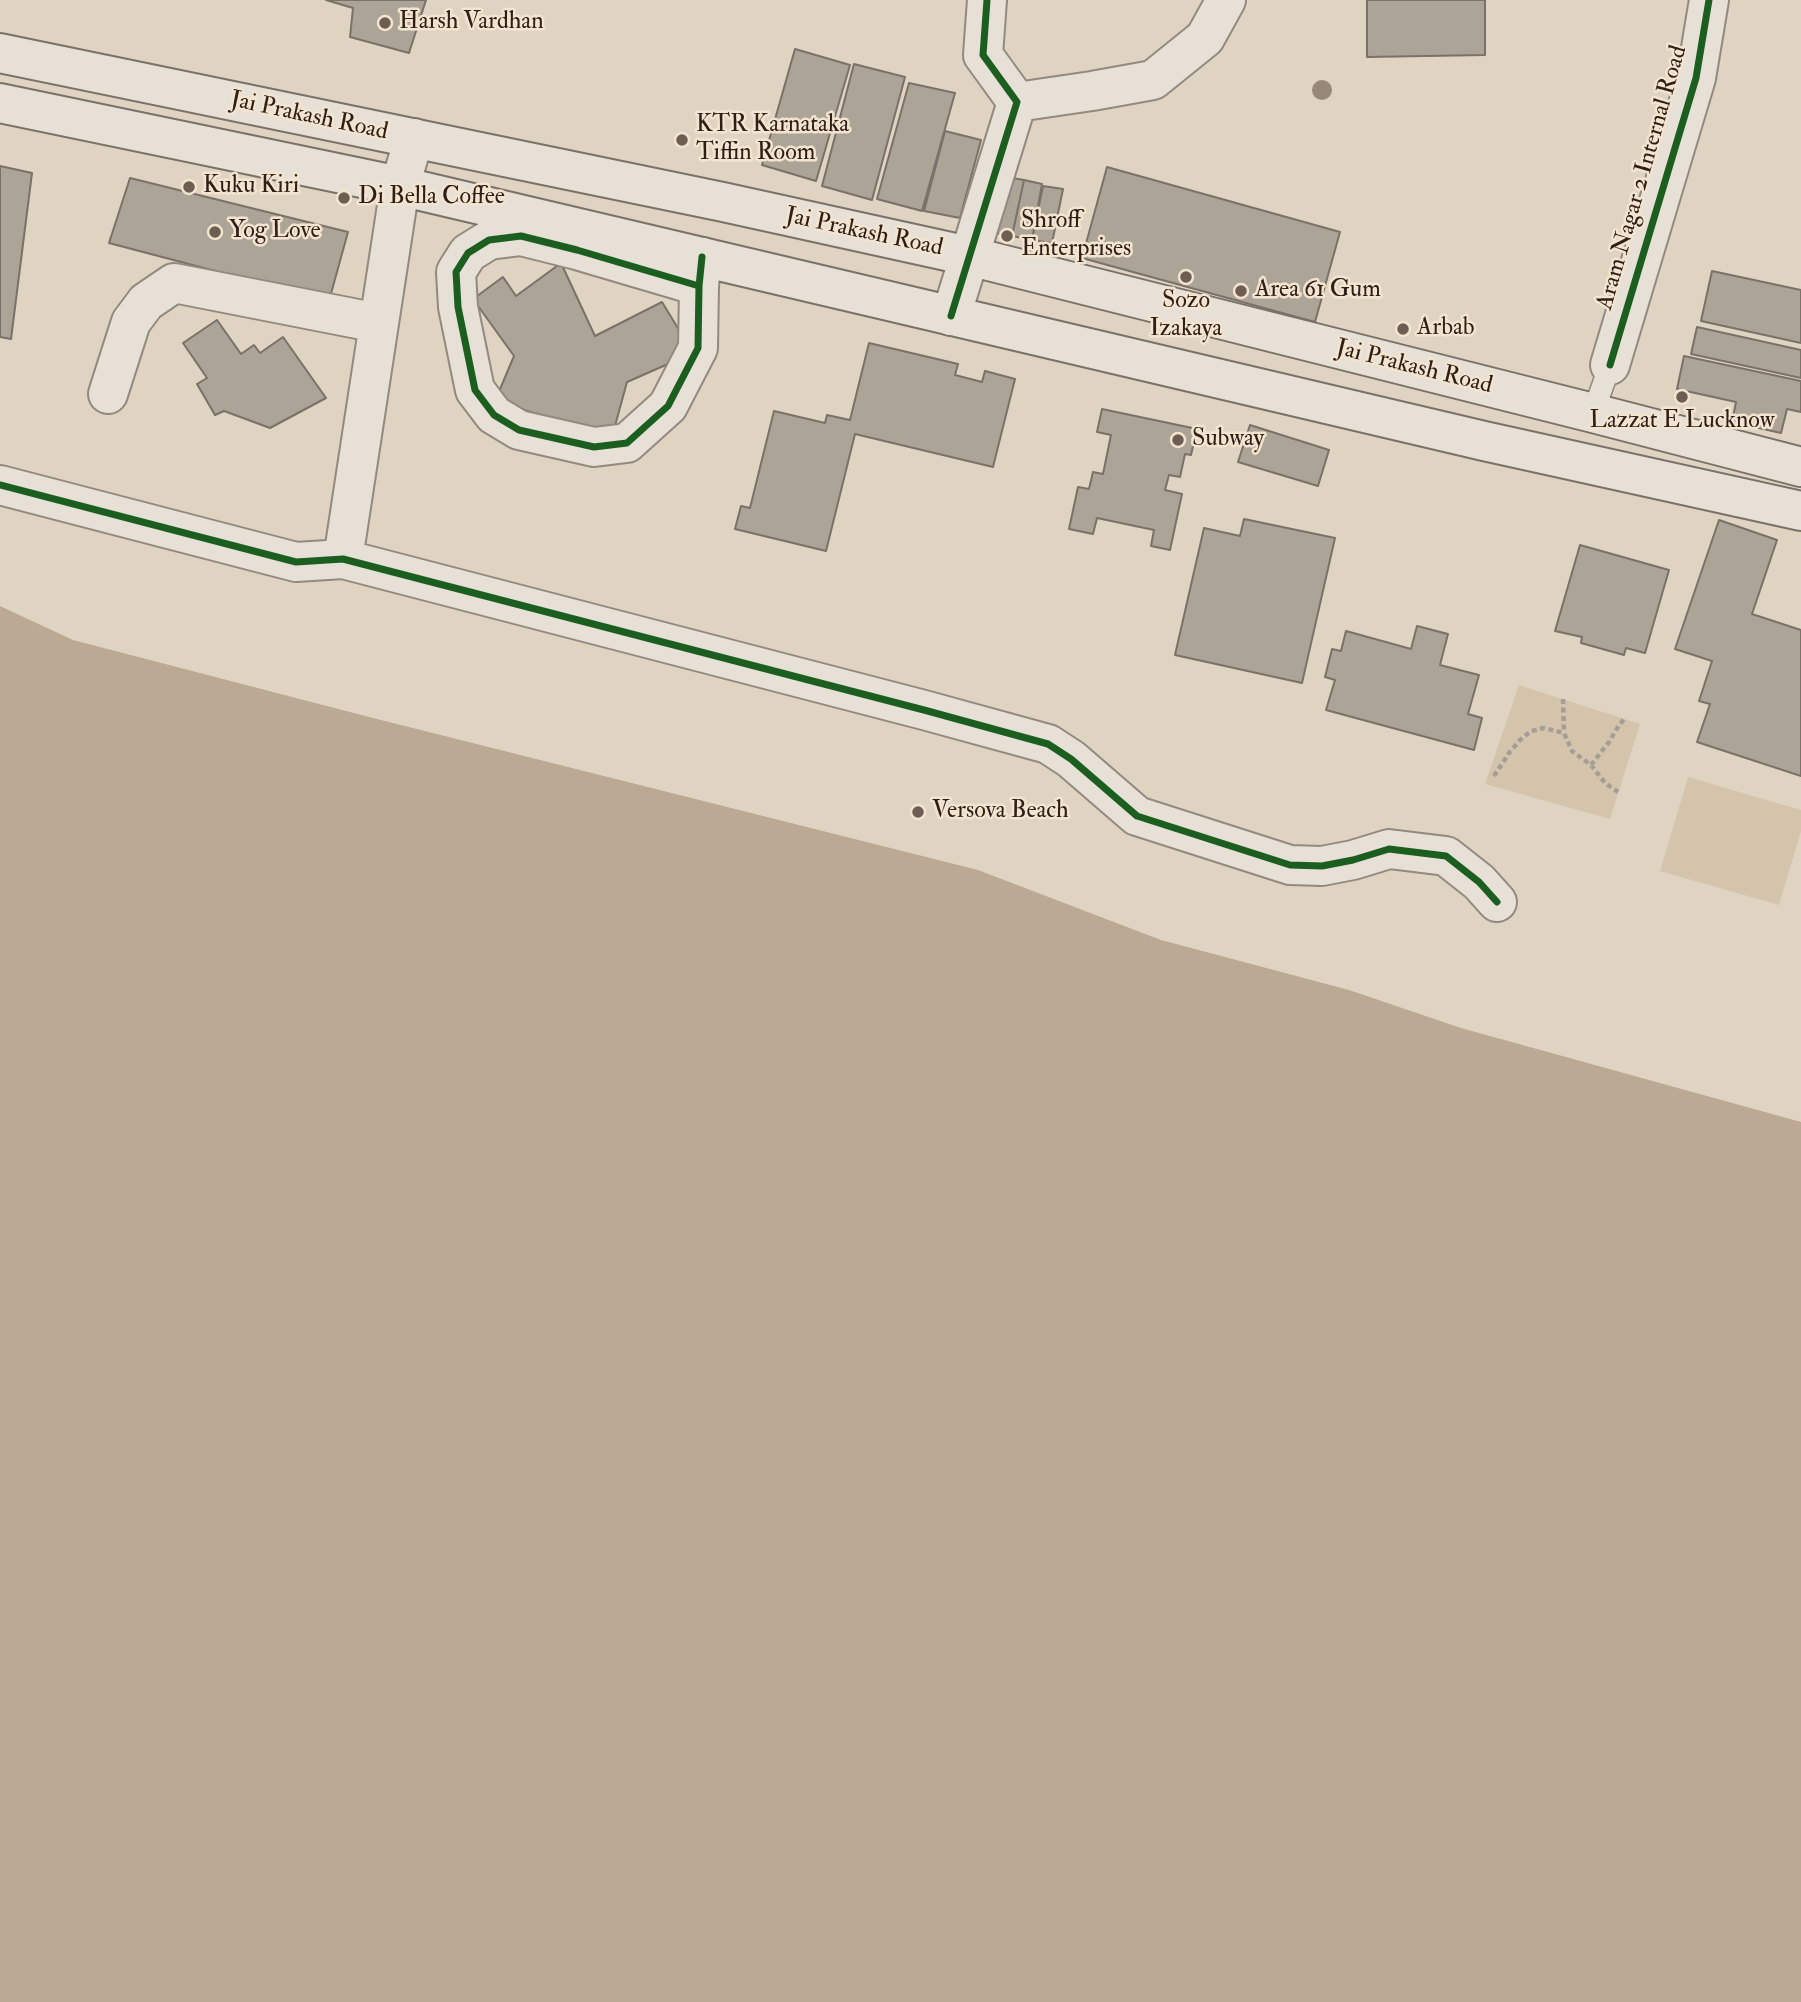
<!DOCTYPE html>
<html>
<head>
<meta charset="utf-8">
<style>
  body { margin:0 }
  canvas { display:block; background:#dfd3c2 }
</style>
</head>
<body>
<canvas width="1801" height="2002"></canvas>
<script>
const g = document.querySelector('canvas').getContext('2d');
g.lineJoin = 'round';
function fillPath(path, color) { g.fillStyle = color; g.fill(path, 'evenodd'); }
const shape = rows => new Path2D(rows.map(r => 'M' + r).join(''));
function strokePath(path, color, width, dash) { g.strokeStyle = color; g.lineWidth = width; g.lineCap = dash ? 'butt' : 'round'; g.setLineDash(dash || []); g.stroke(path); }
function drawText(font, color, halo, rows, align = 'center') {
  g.font = font + ' "IM FELL Double Pica",serif'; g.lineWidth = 5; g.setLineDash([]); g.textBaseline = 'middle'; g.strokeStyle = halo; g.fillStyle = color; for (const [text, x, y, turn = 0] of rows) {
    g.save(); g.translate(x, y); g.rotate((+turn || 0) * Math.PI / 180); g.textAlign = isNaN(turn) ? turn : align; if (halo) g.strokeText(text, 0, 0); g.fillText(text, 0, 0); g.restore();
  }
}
const green = shape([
  [1519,685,1640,724,1610,819,1485,784],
  [1688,777,1801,810,1801,831,1779,905,1660,871]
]);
const water = shape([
  [0,606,73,640,373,718,978,870,1161,940,1349,990,1461,1028,1801,1122,1801,2002,0,2002]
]);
const building = shape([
  [326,0,426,0,409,53,350,37,353,8,326,0],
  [1367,0,1485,0,1485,55,1367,57,1367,0],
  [795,49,850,65,816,181,762,165,795,49],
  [854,64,905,77,872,200,822,186,854,64],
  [909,83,955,93,922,211,877,199,909,83],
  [945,131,981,140,960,218,924,211,945,131],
  [0,166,32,173,11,339,0,337,0,166],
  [1107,167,1340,232,1315,322,1082,258,1107,167],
  [1001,176,1024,180,1012,236,990,232,1001,176],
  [130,178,348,232,329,301,109,243,130,178],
  [1024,180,1042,184,1032,240,1012,236,1024,180],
  [1043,186,1063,189,1052,243,1032,240,1043,186],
  [561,263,595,336,662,302,693,353,627,382,612,437,495,401,514,356,473,299,503,277,516,296,561,263],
  [1712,271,1801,290,1801,343,1701,321,1712,271],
  [217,320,241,354,254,345,260,353,283,337,326,398,270,428,224,411,215,415,197,384,207,378,183,343,217,320],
  [1697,327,1801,350,1801,378,1691,354,1697,327],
  [869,343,958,364,955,375,982,382,985,371,1015,379,993,467,855,434,826,551,735,529,741,506,750,508,774,411,825,423,827,415,850,420,869,343],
  [1684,356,1801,381,1801,412,1787,409,1781,433,1732,422,1736,402,1677,389,1684,356],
  [1102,409,1197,429,1191,455,1185,454,1180,477,1169,475,1165,490,1182,494,1170,550,1151,546,1154,530,1097,518,1093,534,1069,529,1078,487,1089,489,1093,472,1103,474,1111,435,1097,432,1102,409],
  [1250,425,1329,450,1318,486,1238,462,1250,425],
  [1244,519,1335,538,1302,683,1175,655,1204,528,1240,536,1244,519],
  [1719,520,1777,540,1752,614,1801,630,1801,776,1697,742,1710,704,1699,701,1712,661,1675,649,1719,520],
  [1580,545,1669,570,1645,653,1626,648,1624,655,1581,643,1582,637,1555,631,1580,545],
  [1417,626,1448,634,1440,665,1479,675,1468,714,1482,718,1474,750,1326,710,1335,680,1325,677,1332,649,1341,651,1346,631,1411,649,1417,626]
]);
const path = shape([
  [1563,699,1564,733],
  [1591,765,1609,742,1616,730,1624,719],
  [1494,776,1509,753,1520,740,1531,731,1544,728,1564,733,1572,751,1591,765,1605,783,1618,792]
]);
const lane = shape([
  [1593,413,1610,365]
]);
const street = shape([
  [1017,102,1092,91,1153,80,1205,38,1226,0],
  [699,286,577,250,521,236,489,240,468,253,456,272,458,307,475,390,494,415,519,430,594,447,627,443,668,406,698,348,699,286,702,257],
  [951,316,1017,102,983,55,987,0],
  [1610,365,1696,78,1709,0],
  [108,394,131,322,146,302,174,283,378,323],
  [0,485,296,562,343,559,924,710,1048,744,1071,759,1137,816,1290,865,1322,866,1353,860,1389,849,1446,856,1479,882,1497,902],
  [343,559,400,186,414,138]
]);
const secondary = shape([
  [0,53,723,202,969,256,1593,413,1801,467],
  [0,103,400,186,1484,441,1801,511]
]);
const cycleway = shape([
  [699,286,577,250,521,236,489,240,468,253,456,272,458,307,475,390,494,415,519,430,594,447,627,443,668,406,698,348,699,286,702,257],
  [951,316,1017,102,983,55,987,0],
  [1610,365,1696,78,1709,0],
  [0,485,296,562,343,559,924,710,1048,744,1071,759,1137,816,1290,865,1322,866,1353,860,1389,849,1446,856,1479,882,1497,902]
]);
const trees = [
  [1322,90]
];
const markers = [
  [385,23,7,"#6d5d53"],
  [682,140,7,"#6d5d53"],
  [189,187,7,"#6d5d53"],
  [344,198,7,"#6d5d53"],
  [215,232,7,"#6d5d53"],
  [1007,236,7,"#6d5d53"],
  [1186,277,7,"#6d5d53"],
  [1241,291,7,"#6d5d53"],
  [1403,329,7,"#6d5d53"],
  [1682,397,7,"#6d5d53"],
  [1178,440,7,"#6d5d53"],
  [918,812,7,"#6d5d53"]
];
const poiNames = [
  ["Harsh Vardhan",399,23],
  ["KTR Karnataka",696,126],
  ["Tiffin Room",696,154],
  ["Kuku Kiri",203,187],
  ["Di Bella Coffee",358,198],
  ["Shroff",1021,222],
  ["Enterprises",1021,250],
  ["Yog Love",229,232],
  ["Area 61 Gum",1255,291],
  ["Sozo",1186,302,"center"],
  ["Izakaya",1186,330,"center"],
  ["Arbab",1417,329],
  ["Lazzat E Lucknow",1682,422,"center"],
  ["Subway",1192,440],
  ["Versova Beach",932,812]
];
const streetNames = [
  ["Jai Prakash Road",309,117,12],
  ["Aram Nagar 2 Internal Road",1643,178,-74],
  ["Jai Prakash Road",864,233,12],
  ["Jai Prakash Road",1414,368,14]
];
fillPath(green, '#d5c4ac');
fillPath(water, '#bba993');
fillPath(building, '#ada498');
strokePath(building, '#7a7168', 2);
strokePath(lane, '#93897f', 24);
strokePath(street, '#93897f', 42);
strokePath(secondary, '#7a7168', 42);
strokePath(path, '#a59e97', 4.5, [5, 3.5]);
strokePath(lane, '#e6e0d7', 21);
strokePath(street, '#e6e0d7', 38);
strokePath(secondary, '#e6e0d7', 38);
strokePath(cycleway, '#1b5e20', 7);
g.fillStyle = '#988879';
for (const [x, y] of trees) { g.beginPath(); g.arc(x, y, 10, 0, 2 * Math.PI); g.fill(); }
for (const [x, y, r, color] of markers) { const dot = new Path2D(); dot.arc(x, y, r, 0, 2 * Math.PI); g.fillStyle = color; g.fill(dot); strokePath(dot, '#f3e4cf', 2.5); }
drawText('24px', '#2f1d17', '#f3e4cf', poiNames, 'left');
drawText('24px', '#2f1d17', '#f3e4cf', streetNames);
</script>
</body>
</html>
